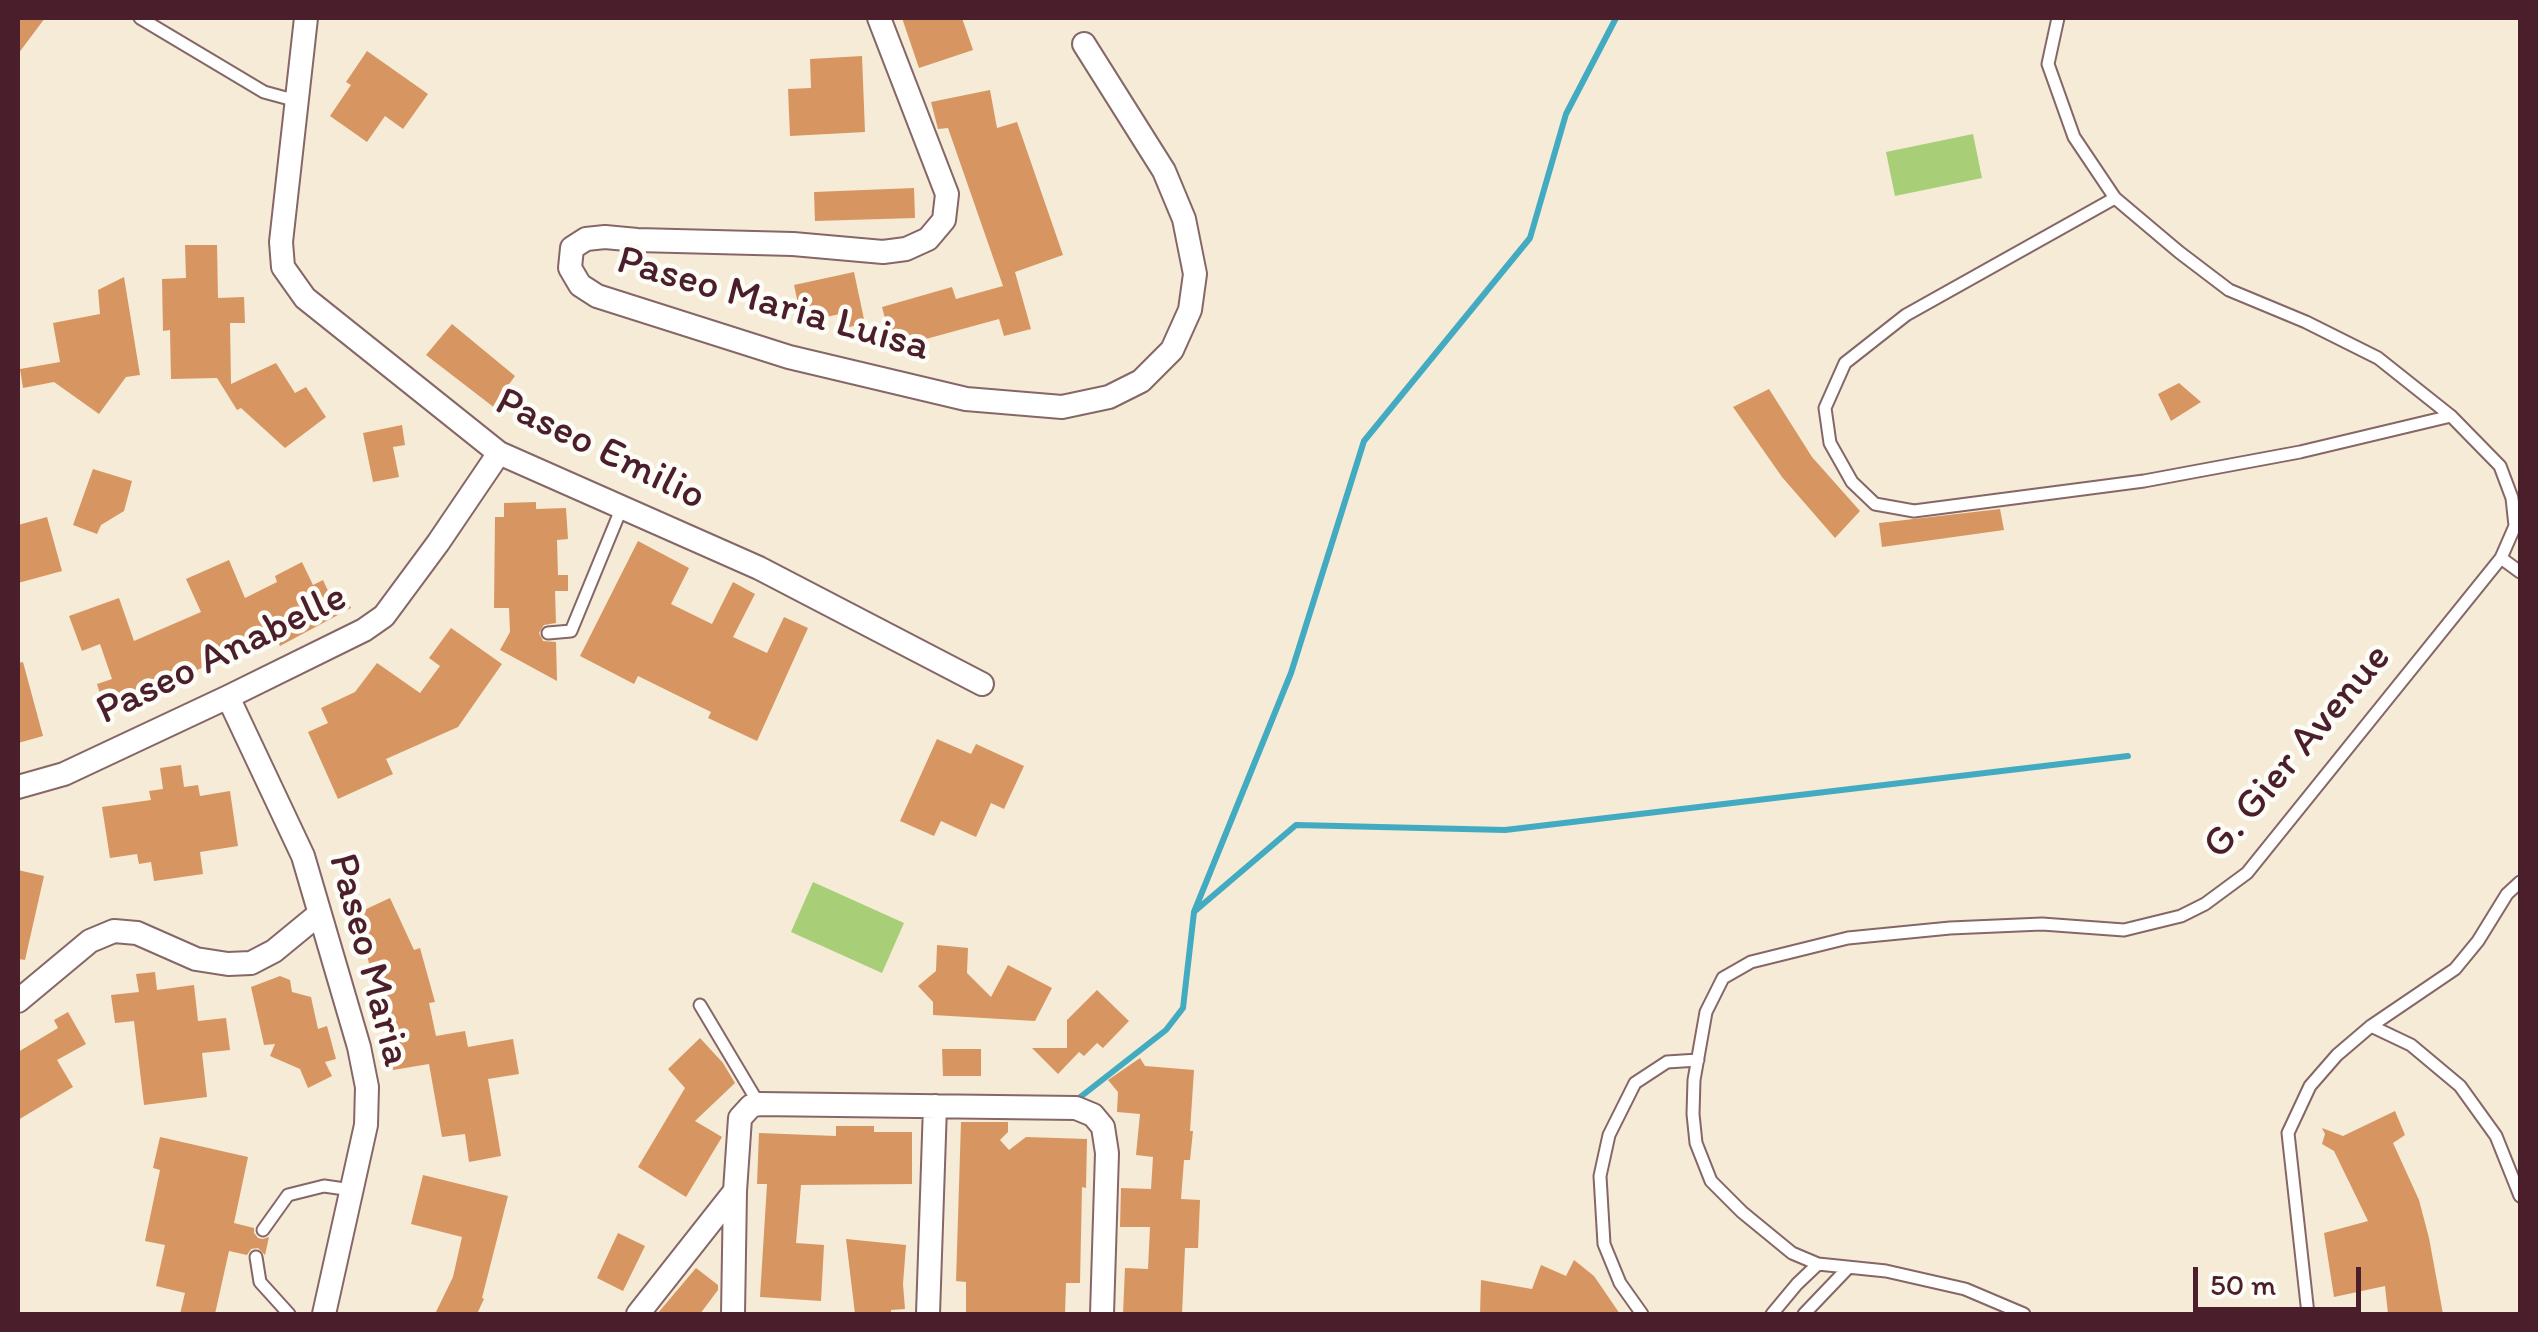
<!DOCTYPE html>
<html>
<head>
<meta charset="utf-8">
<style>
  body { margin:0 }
  #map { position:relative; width:2538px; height:1332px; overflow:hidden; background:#f5ebd6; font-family:Itim,sans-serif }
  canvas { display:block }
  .frame { position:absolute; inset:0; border:20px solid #4a1f2b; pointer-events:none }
  .scale { position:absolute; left:2193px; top:1267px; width:168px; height:45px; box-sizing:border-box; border:5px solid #4a1f2b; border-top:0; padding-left:12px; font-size:30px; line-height:35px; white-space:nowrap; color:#4a1f2b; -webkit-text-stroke:8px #fdfcf7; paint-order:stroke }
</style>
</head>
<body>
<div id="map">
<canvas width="2538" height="1332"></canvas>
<div class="frame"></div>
<div class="scale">50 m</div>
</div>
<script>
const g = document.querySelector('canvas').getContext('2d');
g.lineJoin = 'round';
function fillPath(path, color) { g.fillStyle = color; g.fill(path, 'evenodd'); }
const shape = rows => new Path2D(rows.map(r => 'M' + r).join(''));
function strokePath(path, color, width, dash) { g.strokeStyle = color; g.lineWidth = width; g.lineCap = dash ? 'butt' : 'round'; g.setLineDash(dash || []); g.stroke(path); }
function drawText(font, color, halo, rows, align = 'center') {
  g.font = font + ' Itim,sans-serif'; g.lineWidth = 9; g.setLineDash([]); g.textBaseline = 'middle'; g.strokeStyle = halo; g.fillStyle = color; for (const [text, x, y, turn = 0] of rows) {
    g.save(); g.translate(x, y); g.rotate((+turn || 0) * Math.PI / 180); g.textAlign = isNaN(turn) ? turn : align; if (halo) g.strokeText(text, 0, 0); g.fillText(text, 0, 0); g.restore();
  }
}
const green = shape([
  [1973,134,1982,178,1895,196,1886,152],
  [813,882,904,923,882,973,791,932]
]);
const stream = shape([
  [1195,911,1296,825,1505,830,2128,756],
  [1079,1098,1166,1030,1183,1008,1194,912,1291,673,1364,441,1530,238,1566,114,1616,18]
]);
const building = shape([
  [18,18,45,18,18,54],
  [902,18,962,18,973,50,919,68],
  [367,51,428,94,403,129,385,116,367,142,330,116,351,85,346,82],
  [862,56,865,132,790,136,788,89,811,88,810,59],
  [990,90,997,128,1017,122,1063,255,1015,272,1031,329,1004,336,999,319,893,348,882,307,952,287,956,299,1003,286,948,128,938,129,931,102],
  [914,188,915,218,815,221,814,192],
  [185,245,217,245,218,298,244,297,245,323,230,323,231,384,276,363,295,393,306,387,326,417,285,448,241,408,237,410,217,378,171,379,170,330,163,331,162,279,186,278],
  [854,272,865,324,843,328,840,314,802,322,794,285],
  [124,277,140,375,126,377,99,414,54,382,23,388,20,369,60,362,53,323,100,314,98,290],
  [452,324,515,376,507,387,515,392,500,412,426,355],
  [2179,383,2201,402,2171,421,2158,394],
  [1769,389,1812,457,1860,511,1835,538,1782,477,1733,407],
  [402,425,405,445,393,447,399,477,373,482,363,433],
  [93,469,132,481,124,511,101,525,97,534,73,525],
  [536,502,536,509,566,508,568,539,557,540,558,575,568,575,568,591,555,591,556,623,544,625,539,633,543,641,556,642,557,681,500,650,510,632,509,608,494,608,495,517,504,517,504,503],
  [2000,509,2004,530,1882,547,1879,523],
  [47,517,62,571,18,583,18,525],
  [638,541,689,568,671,604,712,624,733,582,755,594,733,637,767,653,784,617,808,628,757,741,708,718,711,712,638,676,634,684,580,656],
  [229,560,245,598,277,582,275,576,302,562,313,585,323,580,330,595,342,589,351,608,280,646,275,636,151,690,104,707,97,684,112,679,100,644,82,651,69,616,119,598,134,641,201,612,186,579],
  [451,628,502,664,458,727,386,759,393,774,338,799,308,732,328,723,321,708,355,692,377,663,420,693,440,666,429,658],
  [23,662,43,736,18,743,18,663],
  [937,739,971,754,976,744,1024,766,1004,809,991,803,976,837,941,821,934,836,900,821],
  [181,765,184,787,198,785,200,796,230,791,238,846,200,852,203,874,154,881,151,862,139,864,137,854,110,858,102,807,151,800,149,791,163,789,160,768],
  [18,870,44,876,25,960,18,959],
  [390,898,414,950,420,948,435,1002,429,1003,436,1036,465,1031,468,1047,513,1039,519,1074,488,1079,501,1156,469,1162,465,1134,442,1137,429,1064,393,1070,383,1013,381,1013,367,955,349,917],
  [937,945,968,948,967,973,991,997,1008,965,1052,988,1035,1021,933,1015,933,1002,918,986,936,971],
  [155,972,157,990,194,985,198,1021,226,1018,230,1050,202,1053,207,1097,144,1105,134,1021,115,1023,111,995,139,992,136,974],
  [280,976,290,980,292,992,311,997,318,1029,327,1026,336,1059,325,1062,332,1076,308,1088,300,1069,270,1056,275,1044,264,1045,251,987],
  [1097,990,1129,1021,1103,1048,1097,1043,1084,1056,1079,1052,1058,1074,1032,1048,1067,1048,1067,1020],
  [68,1012,86,1044,57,1060,73,1087,18,1120,18,1052,58,1028,54,1020],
  [700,1038,723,1063,735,1083,695,1121,722,1137,686,1197,638,1167,685,1088,668,1069],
  [942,1049,981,1049,981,1076,943,1076],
  [1140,1058,1145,1066,1194,1070,1190,1131,1193,1131,1190,1160,1184,1160,1181,1199,1200,1200,1198,1248,1185,1248,1182,1314,1123,1314,1125,1268,1148,1269,1150,1227,1120,1227,1121,1188,1151,1189,1153,1157,1136,1155,1140,1114,1117,1112,1118,1092,1108,1080],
  [2395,1111,2405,1135,2393,1143,2419,1200,2429,1238,2443,1314,2388,1314,2385,1286,2334,1297,2324,1233,2368,1221,2334,1151,2322,1144,2325,1134,2322,1128,2343,1136],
  [961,1122,1008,1122,1008,1132,1000,1140,1009,1150,1026,1137,1087,1139,1086,1188,1082,1187,1080,1283,1066,1283,1065,1314,966,1314,966,1282,956,1281],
  [836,1126,874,1126,874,1132,912,1132,912,1184,801,1185,796,1243,824,1245,821,1301,760,1297,767,1184,757,1184,759,1133,836,1136],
  [160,1137,248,1157,234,1223,254,1228,254,1233,258,1238,263,1239,269,1237,265,1255,258,1248,251,1249,247,1255,229,1251,215,1314,180,1314,185,1293,156,1286,165,1245,145,1241,160,1170,153,1168],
  [423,1175,508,1196,482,1298,484,1299,477,1314,435,1314,453,1277,462,1237,411,1224],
  [618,1233,645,1246,623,1291,597,1278],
  [846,1239,906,1245,903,1284,905,1309,891,1310,891,1314,855,1314],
  [1574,1260,1594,1276,1620,1314,1480,1314,1481,1280,1532,1289,1541,1265,1566,1276],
  [696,1268,718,1285,718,1290,700,1314,657,1314]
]);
const lane = shape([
  [140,18,264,92,297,101],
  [2115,198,1906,315,1845,363,1825,408,1830,443,1852,482,1875,504,1914,511,2144,481,2300,452,2451,416],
  [2501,558,2520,572],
  [548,633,571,631,622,507],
  [700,1005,759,1104],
  [2371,1026,2411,1045,2460,1086,2496,1136,2520,1196],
  [263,1230,288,1195,324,1186,352,1190],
  [256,1257,260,1282,289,1314],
  [1642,1314,1620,1283,1604,1244,1600,1176,1609,1135,1635,1083,1667,1062,1698,1060],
  [1772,1314,1797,1284,1818,1264],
  [1804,1314,1848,1268],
  [2024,1314,1965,1289,1886,1271,1818,1264,1792,1253,1742,1212,1711,1181,1696,1143,1693,1114,1694,1080,1706,1012,1723,978,1751,962,1848,938,1950,928,2042,924,2124,930,2181,916,2205,904,2247,873,2501,558,2515,526,2512,498,2500,466,2451,416,2378,358,2306,322,2229,290,2179,252,2115,198,2074,137,2048,64,2058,18],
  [2308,1314,2288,1133,2310,1086,2337,1055,2371,1026,2455,969,2478,941,2507,894,2520,882]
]);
const street = shape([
  [306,18,281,242,283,267,305,298,499,453,759,568,982,684],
  [879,18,947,194,944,220,928,239,906,249,883,252,793,244,637,240,605,237,586,239,572,248,570,268,580,285,597,296,789,357,966,399,1062,407,1109,397,1141,381,1172,350,1190,310,1195,274,1184,219,1164,171,1084,44],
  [228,697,303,856,359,1047,367,1087,366,1125,324,1314],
  [18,787,64,774,228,697,364,630,384,616,438,543,499,453],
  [18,1001,90,941,114,931,137,933,196,959,228,964,251,963,274,951,319,914],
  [638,1314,735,1191],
  [733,1314,735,1191,740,1118,751,1106,759,1104,1076,1108,1093,1115,1103,1127,1107,1153,1102,1314],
  [928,1314,935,1106]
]);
const streetNames = [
  ["Paseo Maria Luisa",773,305,16],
  ["Paseo Emilio",600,450,26],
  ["Paseo Anabelle",222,655,-26],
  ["G. Gier Avenue",2298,752,-50],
  ["Paseo Maria",368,960,75]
];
fillPath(green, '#a8ce78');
strokePath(stream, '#42abc1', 6);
fillPath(building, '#d79661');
strokePath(lane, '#866667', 15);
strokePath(street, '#866667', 26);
strokePath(lane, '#fff', 11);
strokePath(street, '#fff', 22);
drawText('42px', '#4a1f2b', '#fdfcf7', streetNames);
</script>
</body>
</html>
